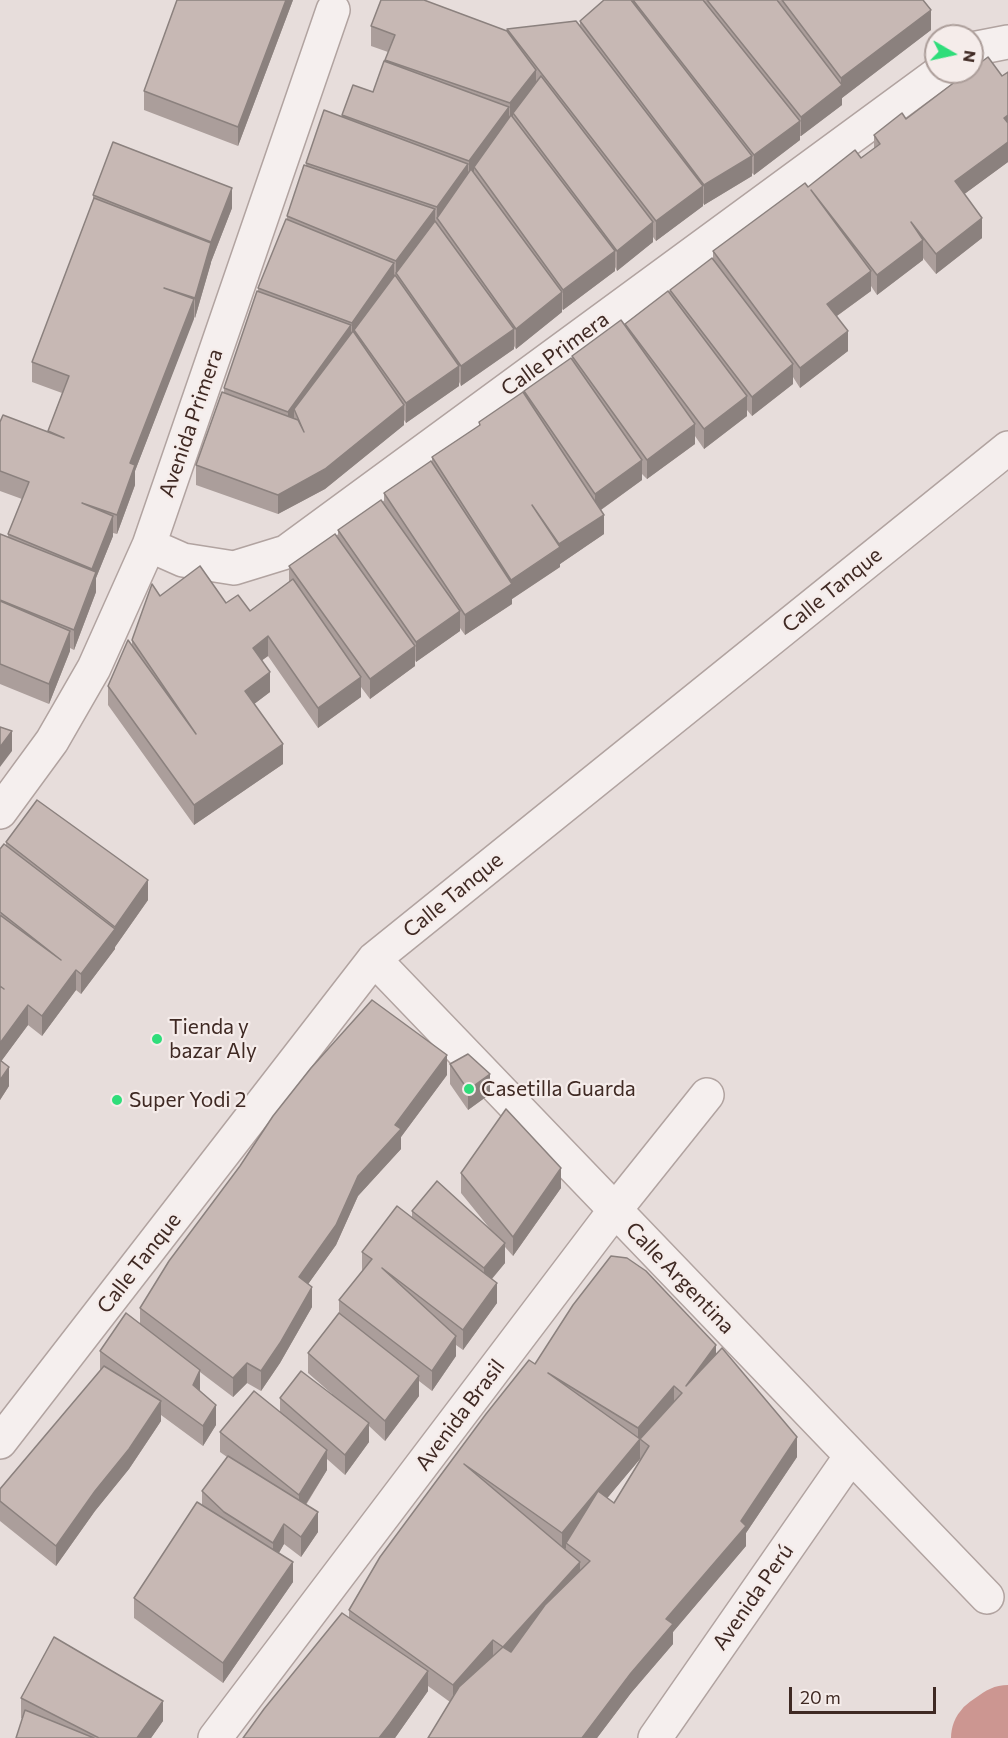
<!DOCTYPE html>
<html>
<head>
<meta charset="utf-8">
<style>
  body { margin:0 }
  #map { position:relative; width:1008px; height:1738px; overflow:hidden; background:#e7dddb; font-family:Commissioner,sans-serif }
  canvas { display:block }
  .north { position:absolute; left:924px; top:24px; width:60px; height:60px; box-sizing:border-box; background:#f5ecea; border:2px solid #ac9e9a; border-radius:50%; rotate:99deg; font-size:16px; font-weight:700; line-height:24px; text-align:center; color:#3f2923 }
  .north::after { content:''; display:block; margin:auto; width:21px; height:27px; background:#2fdd7a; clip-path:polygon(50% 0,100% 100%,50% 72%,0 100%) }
  .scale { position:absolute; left:789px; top:1687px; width:147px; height:27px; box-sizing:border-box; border:3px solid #3f2923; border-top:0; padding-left:8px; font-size:18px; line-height:21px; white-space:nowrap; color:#3f2923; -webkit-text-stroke:4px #f5ecea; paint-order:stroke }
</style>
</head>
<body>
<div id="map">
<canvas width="1008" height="1738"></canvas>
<div class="north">N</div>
<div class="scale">20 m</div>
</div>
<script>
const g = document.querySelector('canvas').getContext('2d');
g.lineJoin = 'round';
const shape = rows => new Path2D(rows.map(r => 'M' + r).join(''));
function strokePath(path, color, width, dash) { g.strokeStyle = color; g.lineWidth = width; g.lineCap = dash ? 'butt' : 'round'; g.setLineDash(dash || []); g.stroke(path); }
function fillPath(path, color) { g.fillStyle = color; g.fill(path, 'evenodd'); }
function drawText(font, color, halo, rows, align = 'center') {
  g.font = font + ' Commissioner,sans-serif'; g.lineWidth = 4.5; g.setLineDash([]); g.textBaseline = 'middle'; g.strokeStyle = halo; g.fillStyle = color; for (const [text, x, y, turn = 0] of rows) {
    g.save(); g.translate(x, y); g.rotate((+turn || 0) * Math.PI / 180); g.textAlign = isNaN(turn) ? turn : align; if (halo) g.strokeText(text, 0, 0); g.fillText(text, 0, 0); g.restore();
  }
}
const river = shape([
  [995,1738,1008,1729]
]);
const minor = shape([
  [972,49,1008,42],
  [149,545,183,560,234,568,286,552,940,72],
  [0,812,52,741,94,668,149,545,333,10],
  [374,959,987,1597],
  [0,1442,374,959,1008,448],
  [215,1738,615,1210,707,1095],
  [655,1738,851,1456]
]);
const wall = shape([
  [293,0,238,146,144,110,144,91],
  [604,0,923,0,931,30,842,98,842,105,801,136,800,136,800,140,754,175,752,173,752,176,704,205,703,203,703,206,656,241,653,237,653,242,617,271,615,267,615,271,563,310,562,309,562,312,516,349,514,346,514,349,461,386,459,382,459,386,406,423,404,420,404,425,325,489,278,514,196,485,196,465,224,393,224,388,258,292,258,288,287,219,287,216,306,166,306,163,342,117,342,115,373,92,385,62,388,52,371,46,371,26,507,31,507,29,580,26,580,21],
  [1008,72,1008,162,964,194,982,238,936,274,923,258,923,260,877,295,871,286,871,291,837,316,848,351,800,388,793,377,793,384,752,416,747,410,747,416,704,449,695,436,695,444,647,479,642,474,642,480,601,510,604,534,560,564,560,567,512,599,512,604,465,635,460,628,460,631,416,662,415,660,415,666,370,699,361,687,361,697,318,728,268,656,262,660,270,692,254,704,283,764,194,825,108,705,108,686,132,646,132,640,160,596,226,603,250,611,289,582,289,566,338,538,338,530,384,503,384,493,432,463,432,457,479,426,479,422,524,394,524,391,572,360,572,356,625,326,625,324,670,293,670,290,713,259,713,251,808,187,861,158,874,148,874,135,906,119,1002,76],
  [93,195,232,208,211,262,195,318,194,317,135,471,135,485,117,534,113,533,113,536,96,578,96,592,74,650,70,648,70,651,49,704,0,684,0,534,8,537,8,534,22,499,0,491,0,422,48,432,62,393,32,382,32,362,93,201],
  [6,842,148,900,115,947,115,949,81,994,76,990,42,1036,28,1025,1,1061,9,1086,0,1100,0,849,6,845],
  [450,1064,490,1094,468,1110,450,1084],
  [447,1075,401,1137,401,1149,358,1196,336,1245,308,1284,312,1307,280,1363,261,1391,247,1383,233,1397,200,1372,199,1391,216,1425,203,1446,161,1415,161,1421,129,1469,95,1511,56,1566,0,1521,0,1489,100,1371,100,1351,140,1324,140,1308],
  [461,1173,561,1188,513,1256,505,1247,505,1263,492,1279,497,1303,463,1350,456,1345,456,1356,432,1391,419,1381,419,1396,385,1441,369,1426,369,1442,345,1475,327,1459,327,1470,306,1505,318,1532,301,1557,284,1544,279,1553,293,1582,223,1683,134,1618,134,1598,202,1505,202,1491,227,1457,220,1452,220,1432,280,1412,280,1398,332,1394,308,1373,308,1353,339,1314,339,1300,362,1271,362,1252,412,1217,412,1211,491,1230,461,1193],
  [716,1354,797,1457,746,1533,746,1546,673,1632,673,1644,631,1693,597,1738,428,1738,450,1702,428,1686,428,1691,395,1738,243,1738,349,1618,349,1610,535,1364],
  [640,1459,641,1459,614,1503,607,1498],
  [21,1698,163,1721,151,1738,16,1738,23,1719,21,1718]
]);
const shadedWall = shape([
  [286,0,293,0,238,146,238,127],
  [931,10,931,30,842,98,842,105,801,136,801,117,841,85,841,78],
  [536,70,536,90,513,113,513,119,510,123,510,103],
  [509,107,509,127,474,167,474,174,469,181,469,161],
  [1008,115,1008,135,1004,118],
  [800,121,800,140,754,175,754,155],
  [1008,142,1008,162,955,201,955,181],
  [752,156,752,176,704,205,704,185],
  [468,164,468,184,437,218,437,227,437,207],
  [703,186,703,206,656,241,656,221],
  [232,188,232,208,211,262,211,242],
  [435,209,435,229,396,273,396,261],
  [982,218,982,238,936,274,936,254],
  [653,222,653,242,617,271,617,251],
  [923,240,923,260,877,295,877,275],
  [211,243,211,263,195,318,195,298],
  [615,251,615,271,563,310,563,290],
  [394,263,394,283,354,330,352,343,352,323],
  [871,271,871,291,827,323,827,304],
  [562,292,562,312,516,349,516,329],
  [194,299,194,319,135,471,135,485,117,534,117,515,130,463],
  [351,325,351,345,294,409,294,424,288,432,288,412],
  [514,329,514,349,461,386,461,366],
  [848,331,848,351,800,388,800,368],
  [793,364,793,384,752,416,752,397],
  [459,366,459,386,406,423,406,403],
  [747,396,747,416,704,449,704,429],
  [404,405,404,425,325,489,278,514,278,495],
  [695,424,695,444,647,479,647,460],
  [642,460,642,480,595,514,595,494],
  [604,515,604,534,560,564,560,567,512,599,512,604,465,635,465,615,511,584,511,580,559,548,559,544],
  [113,516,113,536,96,578,96,592,74,650,74,630,92,584,92,569],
  [460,611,460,631,416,662,416,642],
  [70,631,70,651,49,704,49,684],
  [268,636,268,656,253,667,253,648],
  [415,646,415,666,370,699,370,679],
  [270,672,270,692,245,711,245,691],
  [361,677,361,697,318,728,318,708],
  [12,731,12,751,0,767,0,747],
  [283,744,283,764,194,825,194,805],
  [148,880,148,900,115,947,115,927],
  [115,929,115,949,81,994,81,974],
  [76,970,76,990,42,1036,42,1016],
  [28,1005,28,1025,0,1063,0,1043],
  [447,1055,447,1075,401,1137,401,1149,358,1196,336,1245,299,1297,299,1277,358,1176],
  [9,1067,9,1086,0,1100,0,1080],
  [490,1074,490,1094,468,1110,468,1090],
  [561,1168,561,1188,513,1256,513,1237],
  [505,1243,505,1263,484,1288,484,1268],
  [497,1283,497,1303,463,1350,463,1330],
  [312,1287,312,1307,280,1363,261,1391,261,1371],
  [456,1336,456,1356,432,1391,432,1371],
  [716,1345,716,1365,686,1386],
  [247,1363,247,1383,233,1397,233,1378],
  [200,1370,200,1390,193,1405,193,1385],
  [419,1376,419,1396,385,1441,385,1421],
  [674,1386,674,1406,640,1439,640,1459,568,1545,566,1543,566,1548,562,1553,562,1533,638,1441,638,1428],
  [161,1401,161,1421,129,1469,95,1511,56,1566,56,1546,95,1491],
  [216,1405,216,1425,203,1446,203,1426],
  [369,1423,369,1442,345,1475,345,1455],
  [797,1437,797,1457,746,1533,746,1546,673,1632,673,1644,631,1693,597,1738,582,1738,666,1619,741,1521],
  [327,1450,327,1470,299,1515,299,1495],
  [318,1512,318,1532,301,1557,301,1537],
  [284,1524,284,1544,273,1563,273,1543],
  [293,1562,293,1582,223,1683,223,1663],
  [580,1562,580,1582,503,1667,503,1647],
  [493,1640,493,1660,453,1705,453,1685],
  [428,1671,428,1691,395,1738,379,1738],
  [163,1701,163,1721,151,1738,137,1738]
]);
const building = shape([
  [177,0,286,0,238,127,144,91,177,0],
  [381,0,424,0,507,31,536,70,510,103,385,60,395,35,371,26,381,0],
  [604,0,631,0,752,156,704,185,580,21,604,0],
  [633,0,703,0,800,121,754,155,633,0],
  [707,0,777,0,842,85,801,117,707,0],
  [782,0,923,0,931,10,841,78,782,0],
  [576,21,703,186,656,221,507,29,576,21],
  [988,57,1002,76,1008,72,1008,115,1004,118,1008,123,1008,142,955,181,982,218,936,254,911,222,923,240,877,275,811,190,871,271,827,304,848,331,800,368,713,251,805,183,808,187,855,150,861,158,880,144,874,135,902,113,906,119,968,72,972,72,972,69,988,57],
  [384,61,509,107,469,161,342,115,353,85,373,92,384,61],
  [541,76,653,222,617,251,513,113,541,76],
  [324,110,468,164,437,207,306,163,324,110],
  [511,115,615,251,563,290,474,167,511,115],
  [113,142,232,188,211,242,93,195,113,142],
  [304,165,435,209,396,261,287,216,304,165],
  [471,169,562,292,516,329,437,218,471,169],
  [94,198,211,243,195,298,164,288,194,299,130,463,135,465,117,515,82,503,113,516,92,569,8,534,29,482,0,471,0,422,3,415,64,438,48,431,69,376,32,362,94,198],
  [286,219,394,263,352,323,258,288,286,219],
  [435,221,514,329,461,366,396,273,435,221],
  [712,258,793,364,752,397,670,290,712,258],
  [395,275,459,366,406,403,354,330,395,275],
  [257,291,351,325,288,412,224,388,257,291],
  [668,291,747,396,704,429,625,324,668,291],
  [621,320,695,424,647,460,572,356,621,320],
  [353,331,404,405,325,469,278,495,196,465,222,392,298,420,304,432,294,409,353,331],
  [571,358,642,460,595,494,524,391,571,358],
  [523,392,604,515,559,544,532,505,560,547,511,580,432,457,480,425,479,422,523,392],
  [431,461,512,584,465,615,384,493,431,461],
  [381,500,460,611,416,642,338,530,381,500],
  [0,534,96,572,74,630,0,600,0,534],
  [335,534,415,646,370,679,289,566,335,534],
  [200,566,226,603,238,595,250,611,293,579,361,677,318,708,268,636,253,648,270,672,245,691,283,744,194,805,108,686,128,640,196,734,132,640,152,584,160,596,200,566],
  [0,601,70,631,49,684,0,664,0,601],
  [0,727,12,731,0,747,0,727],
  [37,800,148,880,115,927,6,842,37,800],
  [4,844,115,929,81,974,76,970,42,1016,28,1005,0,1043,0,986,4,989,0,986,0,915,61,960,0,912,0,849,4,844],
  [372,1000,447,1055,395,1125,401,1129,358,1176,336,1225,299,1277,312,1287,280,1343,261,1371,247,1363,233,1378,140,1308,169,1261,240,1166,273,1116,311,1068,372,1000],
  [468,1054,490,1074,468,1090,450,1064,468,1054],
  [0,1060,9,1067,0,1080,0,1060],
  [506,1109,561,1168,513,1237,461,1173,506,1109],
  [437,1181,505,1243,484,1268,412,1211,437,1181],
  [397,1206,497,1283,463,1330,382,1268,456,1336,432,1371,339,1300,372,1259,362,1252,397,1206],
  [611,1256,627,1258,646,1271,716,1345,686,1386,722,1348,797,1437,741,1521,746,1526,666,1619,673,1624,631,1673,582,1738,428,1738,459,1687,503,1647,493,1640,453,1685,349,1610,380,1557,486,1414,529,1360,535,1364,573,1305,611,1256],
  [548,1373,638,1428,674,1386,682,1393,640,1439,548,1373],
  [640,1439,649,1446,614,1503,598,1491,566,1543,590,1561,545,1605,511,1652,503,1647,580,1562,464,1464,562,1533,640,1439],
  [126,1313,200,1370,193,1385,216,1405,203,1426,100,1351,126,1313],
  [339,1313,419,1376,385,1421,308,1353,339,1313],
  [104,1366,161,1401,129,1449,95,1491,56,1546,0,1501,0,1489,104,1366],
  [301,1371,369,1423,345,1455,280,1398,301,1371],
  [254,1391,327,1450,299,1495,220,1432,254,1391],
  [228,1456,318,1512,301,1537,284,1524,273,1543,224,1512,202,1491,228,1456],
  [197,1502,293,1562,223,1663,134,1598,197,1502],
  [342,1613,428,1671,390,1724,379,1738,243,1738,264,1709,342,1613],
  [54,1637,163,1701,137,1738,99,1738,21,1698,54,1637],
  [25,1710,94,1738,16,1738,25,1710]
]);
const markers = [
  [157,1039,6,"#2fdd7a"],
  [469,1089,6,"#2fdd7a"],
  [117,1100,6,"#2fdd7a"]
];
const streetNames = [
  ["Calle Primera",555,354,-36],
  ["Avenida Primera",191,423,-71],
  ["Calle Tanque",832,590,-39],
  ["Calle Tanque",453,895,-39],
  ["Calle Tanque",139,1263,-52],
  ["Calle Argentina",680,1278,46],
  ["Avenida Brasil",460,1415,-53],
  ["Avenida Perú",753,1597,-55]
];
const poiNames = [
  ["Tienda y",169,1027],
  ["bazar Aly",169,1051],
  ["Casetilla Guarda",481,1089],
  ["Super Yodi 2",129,1100]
];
strokePath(river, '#cc9691', 88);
strokePath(minor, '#b1a3a0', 36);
strokePath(minor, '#f5efee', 33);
fillPath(wall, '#ab9e9b');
fillPath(shadedWall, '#8b817e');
fillPath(building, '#c7b8b4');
strokePath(building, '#8b817e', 1.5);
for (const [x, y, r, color] of markers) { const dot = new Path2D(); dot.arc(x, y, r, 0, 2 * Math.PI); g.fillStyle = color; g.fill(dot); strokePath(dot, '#f5ecea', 2); }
drawText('21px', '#3f2923', '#f5ecea', streetNames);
drawText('21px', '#3f2923', '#f5ecea', poiNames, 'left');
</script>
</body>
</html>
